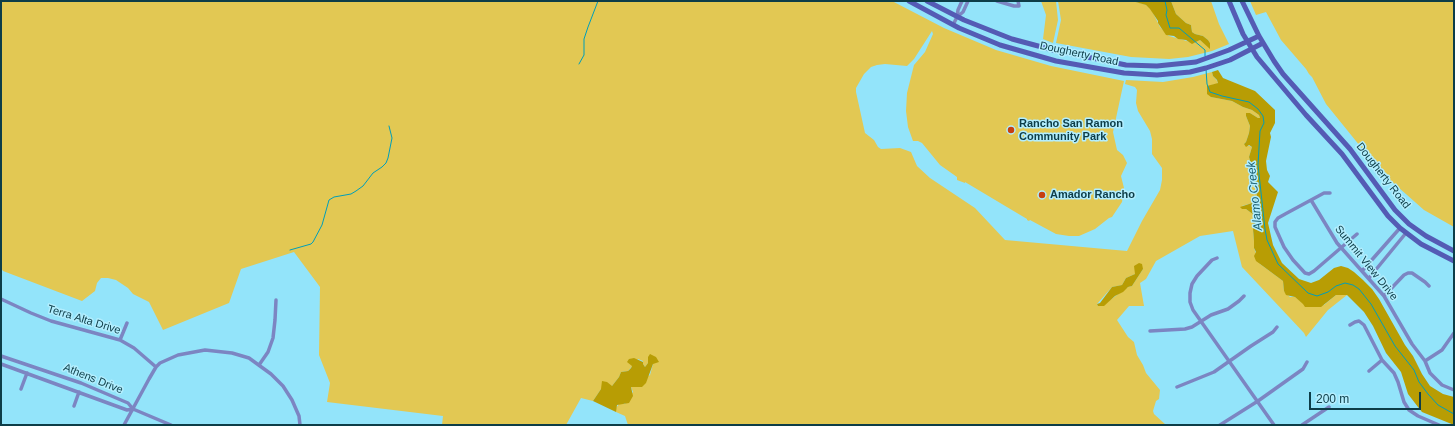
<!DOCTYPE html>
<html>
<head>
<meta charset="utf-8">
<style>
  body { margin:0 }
  #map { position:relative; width:1455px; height:426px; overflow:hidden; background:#93e4fa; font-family:Arial,sans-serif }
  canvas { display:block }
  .frame { position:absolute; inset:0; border:2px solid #0d3d48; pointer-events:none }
  .scale { position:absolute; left:1309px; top:392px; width:112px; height:18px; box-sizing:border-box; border:2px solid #0d3d48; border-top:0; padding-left:5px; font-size:12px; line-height:14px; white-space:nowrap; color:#0d3d48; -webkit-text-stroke:3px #b3eefe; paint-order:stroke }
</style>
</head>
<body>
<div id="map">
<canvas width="1455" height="426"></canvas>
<div class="frame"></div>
<div class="scale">200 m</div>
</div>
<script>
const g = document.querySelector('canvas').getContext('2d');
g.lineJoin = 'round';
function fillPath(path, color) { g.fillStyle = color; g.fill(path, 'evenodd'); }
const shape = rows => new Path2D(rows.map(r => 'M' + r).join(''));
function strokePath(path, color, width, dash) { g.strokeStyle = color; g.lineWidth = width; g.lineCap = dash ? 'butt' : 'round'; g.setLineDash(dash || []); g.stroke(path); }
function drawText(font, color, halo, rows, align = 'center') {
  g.font = font + ' Arial,sans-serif'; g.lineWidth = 3; g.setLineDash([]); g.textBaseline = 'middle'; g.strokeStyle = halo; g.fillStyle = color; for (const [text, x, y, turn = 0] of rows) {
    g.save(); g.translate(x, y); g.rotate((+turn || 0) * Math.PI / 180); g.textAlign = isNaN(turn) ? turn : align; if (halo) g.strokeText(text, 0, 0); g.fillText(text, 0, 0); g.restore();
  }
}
const green = shape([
  [1,1,892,1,944,28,996,50,1051,66,1124,81,1113,132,1117,150,1123,155,1127,163,1121,176,1124,188,1122,202,1112,217,1109,218,1095,229,1079,236,1069,236,1056,234,1030,220,1029,221,1027,220,1027,219,965,182,965,183,957,180,957,177,940,165,922,143,918,141,913,141,908,127,906,111,907,93,914,65,925,52,933,34,932,31,914,59,907,66,885,64,877,65,871,67,864,74,856,88,856,92,865,133,874,140,878,147,881,149,900,148,911,152,917,166,930,178,975,208,1005,240,1127,251,1142,221,1160,190,1162,180,1162,168,1152,154,1152,139,1150,131,1138,111,1136,103,1137,90,1135,87,1125,84,1126,80,1163,82,1193,77,1212,72,1213,76,1218,82,1217,84,1212,85,1211,97,1232,101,1243,107,1252,110,1259,115,1260,118,1258,118,1250,113,1246,116,1250,126,1249,133,1246,142,1244,144,1252,147,1249,157,1255,178,1257,197,1252,203,1242,206,1254,215,1253,229,1254,241,1254,248,1260,264,1283,281,1284,291,1290,297,1295,297,1308,307,1324,305,1336,295,1347,295,1328,310,1306,337,1304,333,1242,267,1233,231,1200,236,1156,261,1146,279,1140,283,1144,306,1129,306,1117,320,1128,337,1134,342,1137,355,1143,365,1146,373,1160,390,1159,399,1156,401,1153,411,1154,414,1166,425,628,425,625,416,616,412,616,408,619,404,625,404,633,392,631,387,650,375,653,364,648,357,648,363,645,367,643,364,643,361,638,359,628,371,621,372,619,377,612,386,601,389,593,401,581,398,566,425,442,425,443,416,327,402,330,383,319,355,320,287,294,252,241,269,229,303,163,330,149,302,133,294,128,288,116,280,108,278,101,278,97,283,95,291,82,301,3,271,1,268],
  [1135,269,1143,269,1132,286,1128,287,1102,306,1098,306,1097,304,1112,287,1122,285,1126,278,1135,274],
  [1041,1,1056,1,1058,20,1053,43,1043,39,1046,15],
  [1058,1,1132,1,1140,3,1146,5,1151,9,1160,27,1169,36,1194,43,1200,40,1210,48,1210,43,1208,40,1203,36,1195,34,1192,32,1191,25,1186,23,1176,14,1171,1,1211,1,1219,24,1229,44,1212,51,1188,57,1169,59,1131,57,1056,43,1061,20],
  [1250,1,1454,1,1454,227,1424,210,1381,172,1326,104,1312,77,1309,74,1306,69,1281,40,1266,12,1256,15]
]);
const forest = shape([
  [1132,1,1171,1,1176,14,1186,23,1191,25,1192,32,1195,34,1203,36,1208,40,1210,43,1210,49,1200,40,1192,44,1186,40,1178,39,1174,36,1166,35,1158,23,1158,21,1150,9,1146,5],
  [1218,70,1223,78,1255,91,1275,110,1275,123,1270,133,1271,137,1266,161,1267,170,1270,176,1268,182,1278,192,1268,223,1273,245,1282,263,1299,279,1311,283,1319,280,1334,268,1341,266,1348,268,1354,272,1363,280,1372,289,1379,299,1405,345,1413,356,1422,374,1430,386,1443,394,1454,397,1454,425,1422,412,1418,407,1408,394,1401,372,1386,353,1373,326,1364,312,1347,295,1336,295,1321,307,1305,307,1303,304,1295,297,1286,295,1284,291,1283,281,1256,261,1254,256,1256,252,1254,248,1254,241,1253,229,1254,215,1246,209,1242,209,1240,207,1252,203,1257,197,1255,178,1249,157,1252,147,1249,145,1246,147,1244,144,1246,142,1249,133,1250,126,1246,116,1246,113,1250,113,1258,118,1260,118,1259,115,1252,110,1243,107,1232,101,1211,97,1207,94,1207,86,1218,83,1217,80,1213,76,1212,72],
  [1139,263,1142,264,1143,269,1132,286,1128,287,1123,292,1115,296,1104,306,1098,306,1097,304,1100,303,1112,287,1122,285,1126,278,1135,274,1134,266],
  [650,354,656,357,659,362,653,364,646,383,642,387,631,387,633,396,629,403,617,405,616,412,593,401,601,389,602,381,607,382,612,386,619,377,621,372,628,371,631,368,632,366,627,362,629,359,634,358,643,362,643,364,645,367,648,363,648,357]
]);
const stream = shape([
  [1165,1,1167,10,1166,15,1170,28,1179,28,1205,50,1205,56],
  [579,64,584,55,584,39,588,27,598,1],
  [1206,69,1207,84,1210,92,1222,96,1249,102,1258,109,1263,116,1264,123,1260,131,1258,165,1265,229,1267,240,1278,264,1308,293,1317,296,1328,292,1336,286,1345,283,1353,285,1359,289,1371,304,1395,346,1414,370,1419,382,1428,394,1438,405,1454,414],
  [290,250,311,244,313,242,322,225,329,200,334,197,351,194,356,191,363,186,373,173,382,167,386,163,388,158,392,138,389,126]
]);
const street = shape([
  [997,1,1014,6,1019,6,1018,1],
  [957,17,963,12,968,1],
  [953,25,957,17,958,10,962,1],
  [1330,193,1324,193,1287,213,1278,218,1275,222,1275,227,1284,247,1293,260,1305,273,1309,274,1314,271,1357,234],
  [1311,200,1337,243,1384,296,1412,344,1425,361,1430,373,1442,385,1454,390],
  [1217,258,1212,260,1197,276,1192,284,1190,293,1190,302,1193,310,1274,425],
  [1362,271,1400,228],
  [1369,278,1406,233],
  [1384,296,1404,275,1408,273,1412,273,1425,282,1429,286],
  [1,299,31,313,51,321,120,340,134,348,156,367],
  [1350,325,1355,322,1359,321,1364,325,1382,360,1394,373,1398,382,1404,402,1409,410,1418,416,1439,425],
  [1150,331,1185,329,1192,327,1211,315,1228,309,1239,301,1244,296],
  [120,340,127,323],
  [1,356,81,383,128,403,133,409],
  [1425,361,1442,350,1454,333],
  [1,364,127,410,133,409],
  [259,365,268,352,273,338,275,320,276,300],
  [1369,371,1382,360],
  [1177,387,1214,372,1251,346,1273,332,1277,327],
  [21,389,27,373],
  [74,406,79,392],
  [133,409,171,425],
  [124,425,149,379,156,367,160,363,178,355,205,350,232,353,249,358,271,374,283,386,292,400,299,416,300,425],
  [1220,425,1258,401,1303,369,1307,362],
  [1302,425,1329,407]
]);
const secondary = shape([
  [909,1,959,28,1000,45,1056,61,1124,73,1157,75,1190,72,1206,68,1230,60,1263,43],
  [927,1,964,20,1012,39,1053,50,1126,65,1157,66,1196,62,1229,50,1259,36],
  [1229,1,1243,34,1257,57,1306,115,1342,154,1388,216,1400,228,1421,244,1454,261],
  [1242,1,1259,36,1274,61,1283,74,1350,149,1395,210,1409,224,1426,236,1454,251]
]);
const markers = [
  [1011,130,4,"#c73f10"],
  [1042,195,4,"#c73f10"]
];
const streetNames = [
  ["Dougherty Road",1079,54,12],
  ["Dougherty Road",1383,176,52],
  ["Summit View Drive",1366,263,51],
  ["Terra Alta Drive",84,320,17],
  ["Athens Drive",93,379,22]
];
const poiNames = [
  ["Rancho San Ramon",1019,124],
  ["Community Park",1019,137],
  ["Amador Rancho",1050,195]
];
const waterNames = [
  ["Alamo Creek",1255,196,-96]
];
fillPath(green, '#e2c853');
fillPath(forest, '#b89d04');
strokePath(stream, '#009eba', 1);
strokePath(street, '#7c85c2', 3.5);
strokePath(secondary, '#545bb4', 5);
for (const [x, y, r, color] of markers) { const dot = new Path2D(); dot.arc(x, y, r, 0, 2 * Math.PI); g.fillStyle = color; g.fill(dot); strokePath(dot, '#b3eefe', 1.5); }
drawText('11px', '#0d3d48', '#b3eefe', streetNames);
drawText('bold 11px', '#0d3d48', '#b3eefe', poiNames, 'left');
drawText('italic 12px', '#1b5e6e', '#b3eefe', waterNames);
</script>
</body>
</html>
